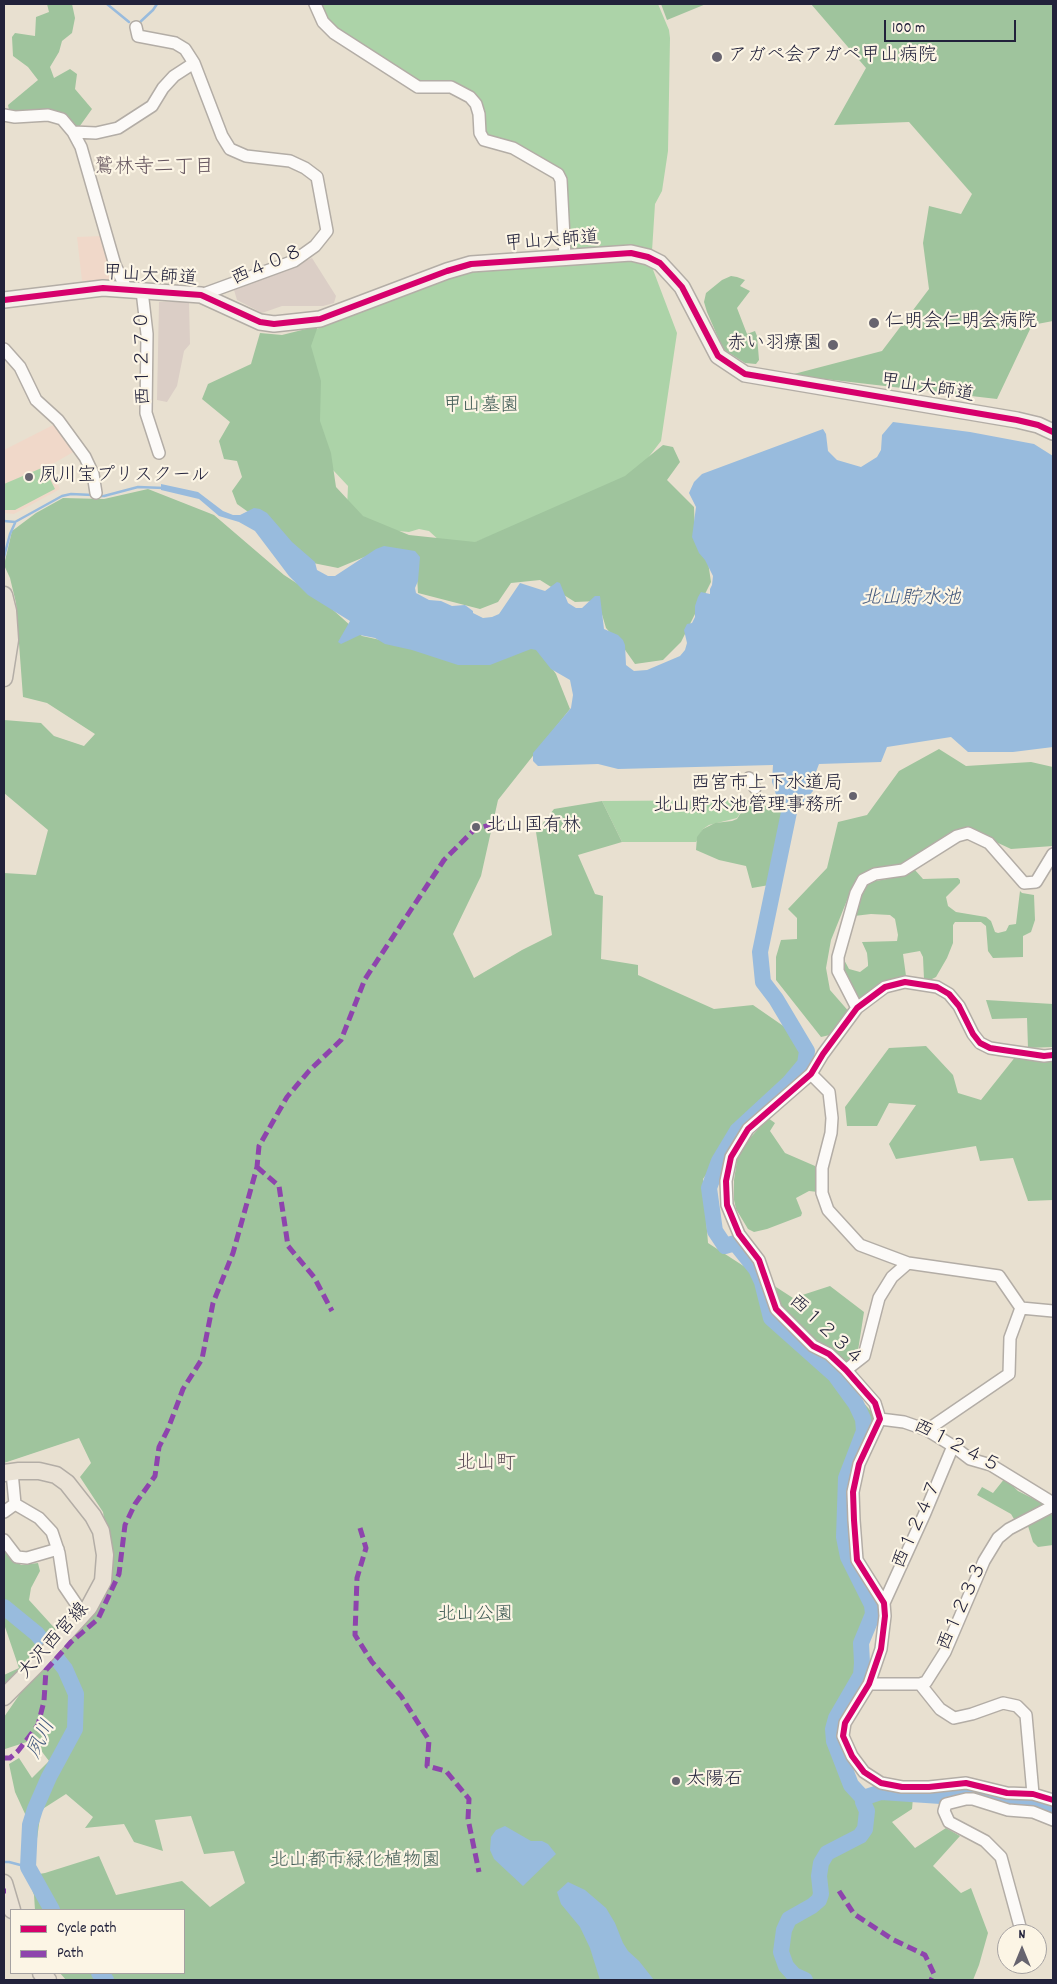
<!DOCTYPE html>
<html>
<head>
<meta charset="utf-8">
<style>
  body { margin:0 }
  #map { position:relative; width:1057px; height:1984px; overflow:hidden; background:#e8e0d0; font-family:Dekko,sans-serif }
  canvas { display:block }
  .frame { position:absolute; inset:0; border:5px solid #22223b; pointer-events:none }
  .legend { position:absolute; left:10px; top:1909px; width:175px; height:65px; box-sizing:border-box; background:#fcf5e5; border:1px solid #a5a1a1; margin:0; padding:6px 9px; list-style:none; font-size:15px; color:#22223b }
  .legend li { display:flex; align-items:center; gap:10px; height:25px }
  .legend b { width:25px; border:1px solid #a5a1a1 }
  .north { position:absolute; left:997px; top:1924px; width:50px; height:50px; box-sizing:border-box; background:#fcf5e5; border:1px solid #a5a1a1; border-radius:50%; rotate:0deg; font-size:14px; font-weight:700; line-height:20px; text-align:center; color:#22223b }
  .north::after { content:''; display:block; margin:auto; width:18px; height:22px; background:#67646f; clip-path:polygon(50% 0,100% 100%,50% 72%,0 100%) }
  .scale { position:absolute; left:884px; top:20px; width:132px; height:22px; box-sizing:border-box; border:2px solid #22223b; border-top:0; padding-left:6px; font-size:15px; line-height:18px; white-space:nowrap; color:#22223b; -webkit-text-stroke:4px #fcf5e5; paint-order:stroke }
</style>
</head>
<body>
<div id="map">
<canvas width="1057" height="1984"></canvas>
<div class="frame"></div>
<ul class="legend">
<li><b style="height:6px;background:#d6006c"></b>Cycle path</li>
<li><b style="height:6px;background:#8e44ad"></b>Path</li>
</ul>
<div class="north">N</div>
<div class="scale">100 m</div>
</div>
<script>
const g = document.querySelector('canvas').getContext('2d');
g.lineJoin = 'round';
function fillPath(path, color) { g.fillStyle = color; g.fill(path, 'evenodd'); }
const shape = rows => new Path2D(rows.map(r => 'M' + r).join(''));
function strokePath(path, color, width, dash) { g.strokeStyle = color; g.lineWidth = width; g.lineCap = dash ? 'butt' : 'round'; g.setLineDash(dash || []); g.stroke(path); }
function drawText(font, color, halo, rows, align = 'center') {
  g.font = font + ' Dekko,"Klee One",sans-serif'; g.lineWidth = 4.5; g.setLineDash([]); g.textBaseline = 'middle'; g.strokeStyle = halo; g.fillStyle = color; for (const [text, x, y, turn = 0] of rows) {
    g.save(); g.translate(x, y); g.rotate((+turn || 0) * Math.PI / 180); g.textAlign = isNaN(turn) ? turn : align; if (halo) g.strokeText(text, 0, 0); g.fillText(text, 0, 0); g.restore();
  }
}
const built = shape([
  [102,236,114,280,82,281,77,237],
  [57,423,75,451,49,466,60,489,14,514,4,513,4,450]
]);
const industrial = shape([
  [312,258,336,296,334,303,323,306,282,306,262,313,237,300,234,290],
  [159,302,189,302,190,344,184,351,177,386,167,402,157,400]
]);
const green = shape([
  [318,4,658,4,669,30,670,38,668,151,662,191,655,204,652,251,568,252,564,179,487,137,472,95,418,83,396,70,326,21],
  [634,260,652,267,677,333,661,441,634,476,452,552,429,531,419,529,409,532,387,530,347,508,348,486,333,470,319,440,309,333,343,316,472,269],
  [44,467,55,489,15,510,4,510,4,484],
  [749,800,737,818,709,825,703,829,696,842,622,842,602,801]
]);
const forest = shape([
  [47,4,72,4,75,18,72,33,62,41,59,52,50,67,54,78,70,69,77,74,75,89,92,109,77,130,59,112,50,110,10,115,8,105,38,80,28,67,13,56,12,37,15,33,35,36,36,17,49,12],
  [661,4,706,4,667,20],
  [811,4,1053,4,1053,321,1032,325,997,399,790,375,882,351,929,289,923,243,929,206,961,214,972,194,909,122,834,125,866,68],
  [731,276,737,277,745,280,740,286,750,291,737,308,747,334,755,331,757,336,759,360,756,364,745,363,723,349,707,312,704,302,706,293,722,280],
  [318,326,311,346,321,381,320,421,331,453,336,487,363,516,409,535,475,542,625,476,663,445,673,447,680,462,667,480,694,507,695,535,707,555,711,582,681,642,663,660,635,664,623,647,606,628,598,601,575,602,540,580,511,583,498,602,480,609,418,593,416,559,386,548,338,568,303,561,282,536,237,504,232,491,242,477,237,461,224,459,219,441,230,422,202,399,208,384,251,364,260,333,282,335],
  [148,489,214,515,284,575,321,599,362,636,445,654,536,645,556,674,570,709,498,800,481,876,453,934,474,978,522,950,552,935,536,832,554,809,602,801,622,842,578,855,595,894,603,896,601,959,638,965,638,975,714,1009,753,1005,805,1041,802,1063,737,1131,703,1179,708,1243,793,1298,830,1286,864,1312,857,1357,840,1376,876,1417,857,1451,851,1508,853,1557,875,1601,857,1648,858,1667,832,1740,867,1802,883,1795,913,1798,912,1809,892,1822,915,1848,946,1828,960,1836,933,1866,961,1893,971,1888,988,1933,979,1965,973,1980,66,1980,60,1973,184,1973,184,1910,35,1910,34,1895,27,1876,45,1873,99,1856,116,1895,182,1881,210,1907,245,1883,234,1851,204,1854,191,1816,155,1820,163,1851,134,1842,124,1824,85,1828,93,1817,66,1794,41,1810,36,1846,23,1861,26,1816,15,1792,9,1764,19,1758,32,1778,49,1761,33,1740,5,1749,4,1748,4,1717,111,1562,103,1512,80,1477,91,1463,79,1438,4,1463,4,873,36,875,48,830,4,793,4,720,41,723,54,736,84,746,95,734,47,703,23,697,16,603,10,578,4,565,12,531,36,513,63,498,104,499],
  [939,749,966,766,1031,762,1053,767,1053,846,1011,849,968,829,901,865,854,883,831,940,826,968,830,990,851,1014,834,1034,821,1037,776,980,776,957,781,940,797,939,797,918,788,909,827,868,838,822,867,815,899,771],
  [749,800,790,815,775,884,752,888,746,866,719,860,696,850,697,837,703,829,715,823,732,821,737,819],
  [915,870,923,879,958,878,960,880,960,883,946,897,948,906,956,912,986,917,991,921,995,932,998,933,1006,931,1009,925,1016,924,1020,891,1022,893,1034,895,1035,920,1031,932,1023,936,1023,957,993,958,988,951,986,926,981,922,955,922,953,925,953,943,947,958,936,977,930,980,924,979,923,957,920,951,903,954,906,976,886,981,857,1001,842,973,842,956,849,969,860,972,868,966,868,963,867,953,862,942,897,941,898,935,895,919,890,915,871,914,854,916,864,883,892,878],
  [986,1000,1053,1004,1053,1047,1028,1048,1027,1018,992,1019],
  [926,1046,953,1075,958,1093,981,1100,1016,1056,1053,1058,1053,1200,1028,1201,1013,1158,980,1161,976,1146,896,1159,889,1144,916,1105,889,1103,877,1126,847,1126,845,1107,889,1048],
  [768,1118,775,1123,770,1131,785,1153,815,1166,818,1192,809,1191,796,1198,802,1213,801,1216,767,1229,754,1232,748,1229,736,1209,734,1200,734,1180,737,1160,742,1147],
  [1005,1478,1018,1491,1040,1502,1053,1516,1053,1545,1038,1547,1033,1542,1028,1526,1020,1529,1011,1514,977,1495,982,1487,993,1493],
  [4,1549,21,1565,38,1563,40,1571,31,1588,29,1600,59,1633,4,1691,4,1675,19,1668,4,1624]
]);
const water = shape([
  [893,422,970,432,1034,444,1053,456,1053,747,1013,752,968,752,951,737,887,747,881,762,819,764,814,777,813,791,796,811,780,807,772,782,773,765,618,769,598,764,538,766,533,761,533,753,571,708,573,695,570,680,551,669,536,650,531,649,490,665,458,665,412,650,385,644,375,638,360,635,341,644,338,642,350,621,308,595,289,576,255,531,239,522,219,516,199,499,161,490,161,484,198,492,223,511,233,515,240,515,254,508,260,509,267,513,292,542,315,562,317,570,328,576,335,576,376,549,384,546,415,551,420,557,418,581,415,588,416,593,429,600,441,601,452,606,465,605,473,611,473,613,483,618,492,617,499,614,520,583,545,591,557,582,560,583,568,603,576,608,582,608,595,596,600,596,604,629,618,635,623,640,625,645,626,665,634,671,647,670,680,656,685,650,687,643,684,630,687,624,692,623,695,617,695,606,698,597,701,592,710,594,710,589,712,585,713,576,705,560,699,553,692,537,696,507,689,493,694,482,702,474,823,429,826,434,828,451,837,460,861,467,877,457,881,450,882,435],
  [505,1826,531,1841,542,1841,548,1844,556,1854,523,1886,494,1859,490,1850,491,1837,496,1830],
  [568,1882,585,1890,606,1908,615,1923,623,1943,628,1951,639,1961,654,1980,600,1980,590,1948,580,1927,561,1904,557,1892]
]);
const stream = shape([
  [107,4,129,22],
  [139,23,153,10,157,4],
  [98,496,104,496,138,487,164,488],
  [4,521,15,522,62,496,71,494,93,495],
  [4,557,10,534,15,523],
  [4,1862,9,1862,28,1867]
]);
const river = shape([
  [794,788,760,952,763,982,776,999,807,1051,805,1064,789,1083,737,1131,719,1161,709,1188,715,1231,725,1246,735,1243,756,1269,762,1282,771,1318,835,1375,856,1404,863,1419,864,1431,846,1478,844,1537,848,1557,872,1605,873,1614,861,1643,862,1663,861,1675,836,1718,833,1729,834,1741,851,1785,863,1798,881,1792,941,1796,971,1791,1001,1801,1053,1809],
  [4,1607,37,1634,65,1669,76,1694,75,1729,49,1777,35,1809,30,1825,28,1867,52,1910],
  [99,1973,106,1980],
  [805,1980,794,1975,786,1966,781,1952,784,1930,789,1919,812,1906,819,1900,821,1894,819,1876,821,1863,827,1853,860,1836,865,1829,867,1811,863,1802,863,1798]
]);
const street = shape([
  [315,4,323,22,334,33,418,87,451,87,470,97,476,104,479,114,480,133,484,140,513,148,558,174,561,180,565,257],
  [136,27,138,36,175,43,185,49,194,63,222,136,230,149,246,156,290,161,305,168,317,177,327,231,315,246,294,261,201,295],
  [4,115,15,117,48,115,62,119,73,132,96,133,118,128,152,106,163,88,174,76,194,63],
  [73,132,81,147,115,265,127,290],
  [142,291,147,334,146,413,159,453],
  [4,349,20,367,36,400,58,420,85,457,93,474,96,493],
  [749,778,755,788],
  [857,1008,838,971,838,957,856,893,863,880,875,874,903,870,957,836,968,833,989,843,1024,883,1036,882,1053,854],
  [1053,1055,1044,1056,1003,1050,990,1048,980,1043,973,1034,959,1006,949,994,937,987,905,982,885,987,857,1008,823,1054,811,1074,748,1129,731,1157,726,1181,727,1205,739,1234,759,1260,776,1309,813,1346,829,1354,846,1370,875,1403,880,1419,859,1464,853,1492,854,1520,857,1560,884,1603,885,1616,881,1649,869,1684,845,1723,843,1736,852,1756,864,1772,881,1783,902,1787,929,1787,966,1783,1007,1793,1033,1794,1053,1800],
  [811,1074,829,1092,832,1118,831,1133,822,1168,822,1193,828,1210,860,1245,908,1263],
  [846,1370,864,1356,879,1298,892,1277,908,1263,999,1276,1021,1308,1053,1311],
  [880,1419,904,1422,927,1430,953,1446,970,1459,991,1465,1053,1503],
  [927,1430,1009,1374,1010,1338,1021,1308],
  [12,1472,15,1504,39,1518,52,1532,59,1553,64,1586,83,1614],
  [4,1512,15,1504],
  [4,1540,17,1557,27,1558,58,1549],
  [884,1603,925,1513,953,1446],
  [869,1684,920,1684,926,1682,945,1652,984,1561,998,1538,1009,1529,1053,1506],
  [920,1684,940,1709,954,1718,972,1714,1003,1703,1017,1706,1026,1715,1033,1794],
  [1022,1934,1001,1857,985,1841,949,1822,944,1811,946,1804,966,1799,973,1799,1008,1810,1033,1812,1053,1820]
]);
const secondary = shape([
  [4,300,103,288,201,295,260,322,274,324,320,319,447,271,471,264,631,253,648,257,660,263,673,277,682,287,718,356,745,374,1017,420,1038,425,1053,432]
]);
const primary = shape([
  [4,595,8,611,10,640,4,678],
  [4,1473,19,1471,39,1471,56,1475,67,1483,93,1516,101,1531,105,1555,103,1581,89,1607,38,1663,4,1697],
  [4,1883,12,1910],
  [41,1973,48,1980]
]);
const quiet = shape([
  [257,1167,279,1186,288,1246,314,1277,332,1311],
  [360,1528,366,1548,357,1578,355,1635,372,1662,401,1696,429,1740,427,1766,446,1771,469,1799,468,1819,479,1872],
  [4,1758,10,1758,18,1751,38,1725,44,1701,46,1670,71,1642,98,1619,119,1574,125,1525,135,1504,155,1476,159,1447,168,1429,183,1389,202,1359,213,1303,233,1253,257,1167,259,1146,287,1097,309,1071,341,1040,365,979,444,860,474,830,504,820],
  [4,1891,6,1891],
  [839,1891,854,1914,892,1939,925,1955,934,1974,931,1980]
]);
const cycleway = shape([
  [4,300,103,288,201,295,260,322,274,324,320,319,447,271,471,264,631,253,648,257,660,263,673,277,682,287,718,356,745,374,1017,420,1038,425,1053,432],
  [1053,1055,1044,1056,1003,1050,990,1048,980,1043,973,1034,959,1006,949,994,937,987,905,982,885,987,857,1008,823,1054,811,1074,748,1129,731,1157,726,1181,727,1205,739,1234,759,1260,776,1309,813,1346,829,1354,846,1370,875,1403,880,1419,859,1464,853,1492,854,1520,857,1560,884,1603,885,1616,881,1649,869,1684,845,1723,843,1736,852,1756,864,1772,881,1783,902,1787,929,1787,966,1783,1007,1793,1033,1794,1053,1800]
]);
const markers = [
  [717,57,6,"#67646f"],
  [874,323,6,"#67646f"],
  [833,345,6,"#67646f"],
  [29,477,5,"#67646f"],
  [853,796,5,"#67646f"],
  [476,827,5,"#67646f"],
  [676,1781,5,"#67646f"]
];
const poiNames = [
  ["アガペ会アガペ甲山病院",728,57],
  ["仁明会仁明会病院",885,323],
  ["赤い羽療園",822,345,"right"],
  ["夙川宝プリスクール",39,477],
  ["西宮市上下水道局",843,785,"right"],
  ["北山貯水池管理事務所",843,807,"right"],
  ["北山国有林",486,827],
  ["太陽石",686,1781]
];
const streetNames = [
  ["甲山大師道",552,243,-4],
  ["西４０８",268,267,-23],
  ["甲山大師道",150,278,4],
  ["西１２７０",145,358,-91],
  ["甲山大師道",927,390,9],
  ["西１２３４",825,1332,43],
  ["西１２４５",956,1448,27],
  ["西１２４７",919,1525,-66],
  ["西１２３３",964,1607,-66],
  ["大沢西宮線",55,1642,-48]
];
const parkNames = [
  ["甲山墓園",481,407],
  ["北山公園",475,1616],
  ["北山都市緑化植物園",355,1862]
];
const neighbourhoodNames = [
  ["鷲林寺二丁目",154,169],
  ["北山町",486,1465]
];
const waterNames = [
  ["北山貯水池",911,600],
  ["夙川",43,1740,-64]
];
fillPath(built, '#f0d8c9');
fillPath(industrial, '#dbcec6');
fillPath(green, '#acd3a8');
fillPath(forest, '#9fc49d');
fillPath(water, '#98bbdd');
strokePath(stream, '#98bbdd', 2.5);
strokePath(river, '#98bbdd', 16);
strokePath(street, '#b3ada6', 14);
strokePath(secondary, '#b3ada6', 18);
strokePath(primary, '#b3ada6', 19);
strokePath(street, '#fcfaf8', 11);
strokePath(secondary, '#f5f0ea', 15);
strokePath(primary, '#eae2d5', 16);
strokePath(quiet, '#8e44ad', 5, [10, 5]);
strokePath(cycleway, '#d6006c', 6);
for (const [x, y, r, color] of markers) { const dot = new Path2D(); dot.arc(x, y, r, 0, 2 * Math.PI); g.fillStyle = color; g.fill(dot); strokePath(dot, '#fcf5e5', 2); }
drawText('19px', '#22223b', '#fcf5e5', poiNames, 'left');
drawText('19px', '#22223b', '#fcf5e5', streetNames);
drawText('19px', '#415c56', '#fcf5e5', parkNames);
drawText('20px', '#63535d', '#fcf5e5', neighbourhoodNames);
drawText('italic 20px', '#43597e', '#fcf5e5', waterNames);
</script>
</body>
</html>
